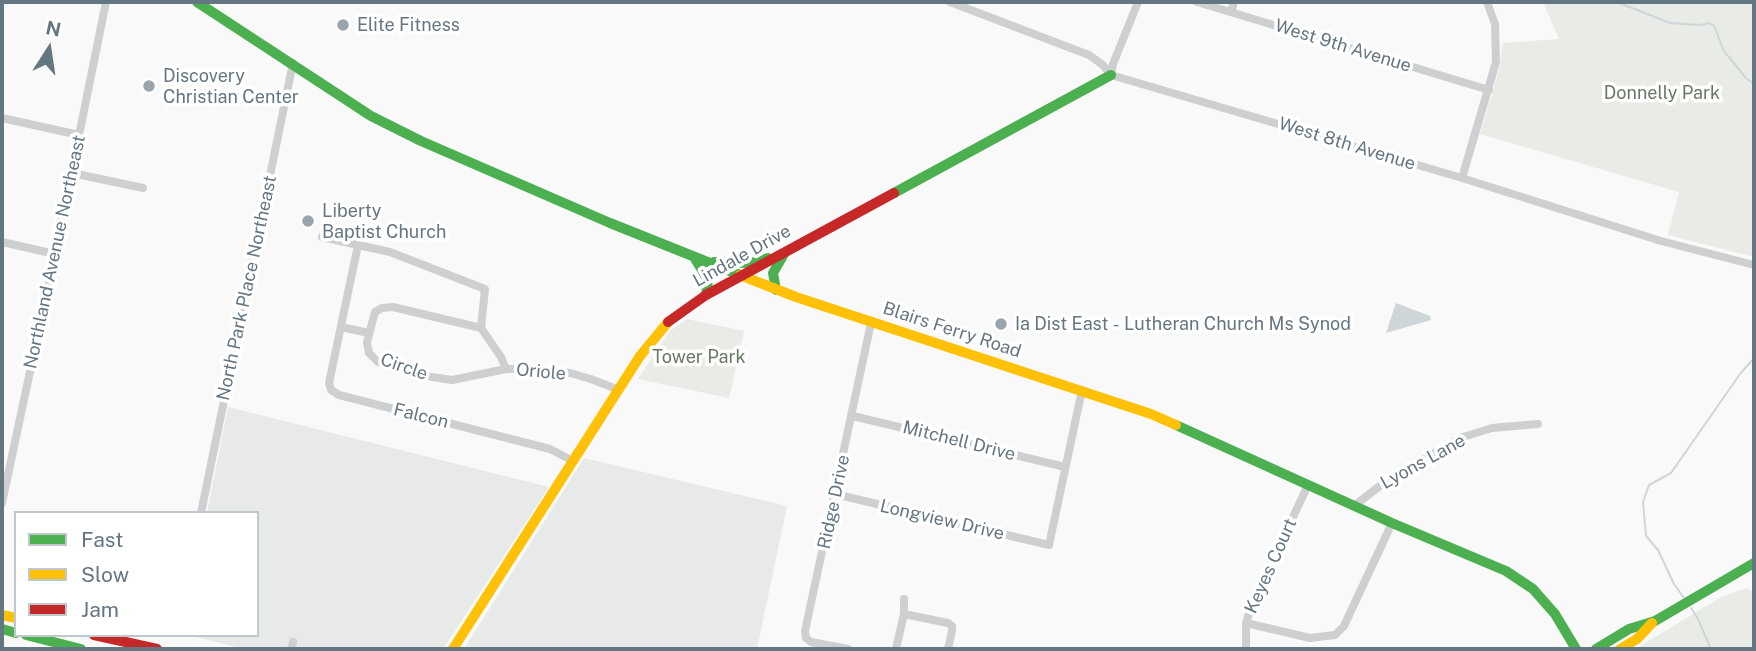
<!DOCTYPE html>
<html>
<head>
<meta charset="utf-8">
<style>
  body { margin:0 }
  #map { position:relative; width:1756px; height:651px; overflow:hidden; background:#f9f9f9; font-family:"Public Sans",sans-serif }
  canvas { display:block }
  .frame { position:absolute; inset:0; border:4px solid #657683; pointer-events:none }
  .legend { position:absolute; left:14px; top:511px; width:245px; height:126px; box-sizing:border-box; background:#fff; border:2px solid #c1c8cd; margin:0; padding:9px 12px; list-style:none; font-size:21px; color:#657683 }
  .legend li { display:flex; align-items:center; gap:14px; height:35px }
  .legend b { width:35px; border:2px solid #c1c8cd }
  .north { position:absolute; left:14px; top:14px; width:70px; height:70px; -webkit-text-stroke:5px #fff; paint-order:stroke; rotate:12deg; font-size:19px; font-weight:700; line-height:28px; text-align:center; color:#657683 }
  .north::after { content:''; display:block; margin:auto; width:24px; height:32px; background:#657683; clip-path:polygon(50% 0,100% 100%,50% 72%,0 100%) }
</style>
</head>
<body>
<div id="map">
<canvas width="1756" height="651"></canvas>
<div class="frame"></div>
<ul class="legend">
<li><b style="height:9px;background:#4caf50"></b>Fast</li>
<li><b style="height:9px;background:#ffc107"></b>Slow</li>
<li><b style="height:9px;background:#c62828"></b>Jam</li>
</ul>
<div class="north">N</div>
</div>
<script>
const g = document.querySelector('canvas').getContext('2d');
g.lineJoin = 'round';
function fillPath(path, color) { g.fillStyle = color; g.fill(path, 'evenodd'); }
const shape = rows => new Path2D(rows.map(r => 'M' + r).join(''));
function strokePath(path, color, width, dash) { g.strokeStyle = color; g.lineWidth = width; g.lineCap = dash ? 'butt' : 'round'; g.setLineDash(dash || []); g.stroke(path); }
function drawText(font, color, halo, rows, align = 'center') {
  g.font = font + ' "Public Sans",sans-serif'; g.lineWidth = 7; g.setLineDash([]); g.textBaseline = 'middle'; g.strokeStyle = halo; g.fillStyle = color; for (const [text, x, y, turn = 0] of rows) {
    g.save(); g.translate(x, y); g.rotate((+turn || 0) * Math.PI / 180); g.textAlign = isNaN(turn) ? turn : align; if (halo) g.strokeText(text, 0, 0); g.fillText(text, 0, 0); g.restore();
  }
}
const built = shape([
  [228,407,549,487,443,649,245,649,187,635,257,635,257,513,207,513],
  [584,458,787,506,757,649,464,649]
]);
const green = shape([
  [1543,2,1754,2,1754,257,1668,235,1679,192,1480,134,1499,70,1503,43,1559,39],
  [687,319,744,331,729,398,638,379,670,331],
  [1747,588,1754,593,1754,649,1635,649,1721,597]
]);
const water = shape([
  [1396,303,1430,316,1431,320,1386,333]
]);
const stream = shape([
  [1617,2,1670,23,1700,25,1709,23,1714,26,1724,51,1746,78,1754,84],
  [1684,598,1674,584,1658,550,1646,536,1643,502,1649,485,1671,473,1740,374,1754,358],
  [1691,608,1697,617,1711,649]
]);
const street = shape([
  [950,2,1089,55,1103,65,1111,75,1462,178,1661,241,1754,265],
  [1197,2,1489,90],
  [1231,12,1234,2],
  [1111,75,1113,64,1138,2],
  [2,118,79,135],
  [72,173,143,188],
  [1462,178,1496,62,1495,24,1487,2],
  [322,237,390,252,485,289,481,328,501,357,506,369,539,369,570,373,591,379,619,390],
  [2,242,55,254],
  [358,245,329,383,331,390,339,395,550,449,573,461],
  [341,327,369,333],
  [481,328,393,307,382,308,375,312,367,342,369,353,378,362,432,377,452,380,506,369],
  [853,416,1065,467],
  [835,494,1049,545,1082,390],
  [2,503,55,254,106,2],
  [1354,506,1381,485,1460,438,1492,428,1538,424],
  [201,513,293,63],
  [904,614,948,623,952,626,952,631,948,649],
  [1246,623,1310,638,1335,635,1344,626,1392,523],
  [291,649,293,642],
  [848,649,811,642,806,638,805,631,871,323],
  [896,649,904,614,904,599],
  [1246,649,1246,623,1251,607,1308,485]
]);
const fast = shape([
  [197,2,371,116,421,141,610,223,740,275],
  [894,193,1111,75],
  [694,257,708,280,706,295],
  [714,262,751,263,768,258],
  [776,290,773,273,784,254],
  [1176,425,1392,523,1506,571,1533,589,1555,614,1576,649],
  [2,629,16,633],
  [26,635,81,649],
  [1596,649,1629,629,1655,621,1754,563]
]);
const slow = shape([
  [740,275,796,297,1151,414,1176,425],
  [2,615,16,618],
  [453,649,640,356,668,322],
  [1620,649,1637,639,1652,623]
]);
const jam = shape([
  [668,322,706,295,894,193],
  [94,635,157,649]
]);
const markers = [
  [343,25,7,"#99a4ac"],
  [149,86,7,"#99a4ac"],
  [308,221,7,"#99a4ac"],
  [1001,324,7,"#99a4ac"]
];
const poiNames = [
  ["Elite Fitness",357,25],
  ["Discovery",163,76],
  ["Christian Center",163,97],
  ["Liberty",322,211],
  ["Baptist Church",322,232],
  ["Ia Dist East - Lutheran Church Ms Synod",1015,324]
];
const streetNames = [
  ["West 9th Avenue",1343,46,17],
  ["West 8th Avenue",1347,144,17],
  ["Northland Avenue Northeast",55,252,-78],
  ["Lindale Drive",742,256,-29],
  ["North Park Place Northeast",247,288,-78],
  ["Blairs Ferry Road",952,330,18],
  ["Circle",404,367,19],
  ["Oriole",541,372,5],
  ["Falcon",421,416,14],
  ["Mitchell Drive",959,441,14],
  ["Lyons Lane",1423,462,-29],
  ["Ridge Drive",834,502,-78],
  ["Longview Drive",942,520,13],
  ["Keyes Court",1271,566,-66]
];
const parkNames = [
  ["Donnelly Park",1662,93],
  ["Tower Park",699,357]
];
fillPath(built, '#e8e9e9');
fillPath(green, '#e8ebe6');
fillPath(water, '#ced6d9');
strokePath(stream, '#ced6d9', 2);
strokePath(street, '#cecfd0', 8);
strokePath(fast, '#4caf50', 10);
strokePath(slow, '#ffc107', 10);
strokePath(jam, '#c62828', 10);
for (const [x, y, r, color] of markers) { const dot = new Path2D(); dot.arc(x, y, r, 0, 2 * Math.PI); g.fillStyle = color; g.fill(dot); strokePath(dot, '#fff', 2.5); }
drawText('18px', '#657683', '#fff', poiNames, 'left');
drawText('18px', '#657683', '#fff', streetNames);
drawText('18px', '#687a64', '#fff', parkNames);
</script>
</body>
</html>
